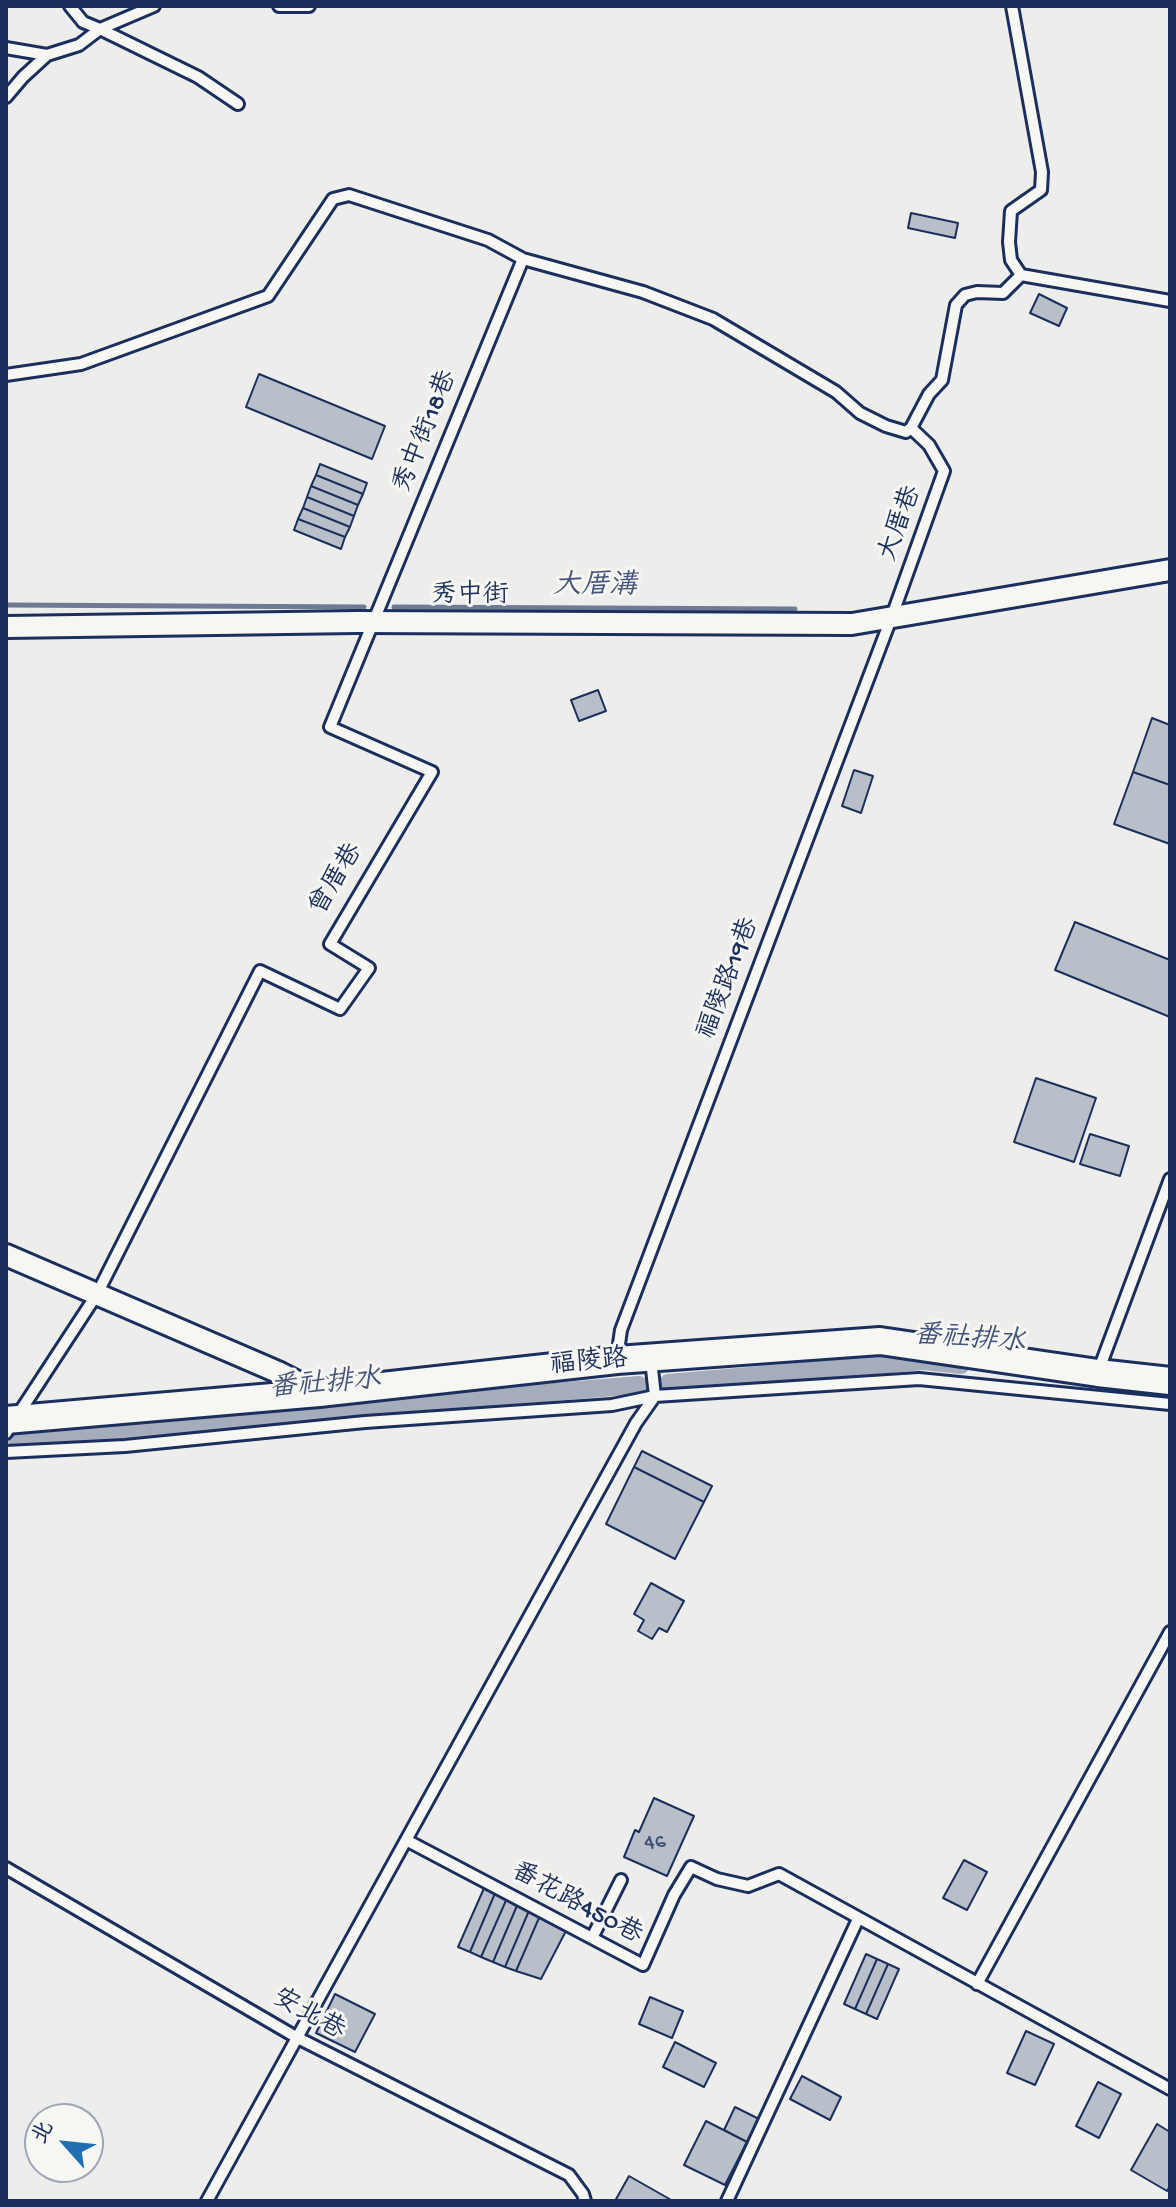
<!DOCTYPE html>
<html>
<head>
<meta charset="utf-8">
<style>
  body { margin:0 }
  #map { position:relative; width:1176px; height:2207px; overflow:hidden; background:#edeeec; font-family:"Gochi Hand","LXGW WenKai TC",sans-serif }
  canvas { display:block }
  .frame { position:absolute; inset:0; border:8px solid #1b2f5e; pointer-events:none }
  .north { position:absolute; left:24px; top:2103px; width:80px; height:80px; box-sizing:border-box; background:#f6f6f2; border:2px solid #9ea6b7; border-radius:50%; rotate:297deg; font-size:22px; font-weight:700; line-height:32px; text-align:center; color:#1b2f5e }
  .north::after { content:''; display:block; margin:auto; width:28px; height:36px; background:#1f6fb2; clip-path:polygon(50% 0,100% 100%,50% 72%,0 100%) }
</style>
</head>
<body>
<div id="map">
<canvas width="1176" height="2207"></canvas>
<div class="frame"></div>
<div class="north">北</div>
</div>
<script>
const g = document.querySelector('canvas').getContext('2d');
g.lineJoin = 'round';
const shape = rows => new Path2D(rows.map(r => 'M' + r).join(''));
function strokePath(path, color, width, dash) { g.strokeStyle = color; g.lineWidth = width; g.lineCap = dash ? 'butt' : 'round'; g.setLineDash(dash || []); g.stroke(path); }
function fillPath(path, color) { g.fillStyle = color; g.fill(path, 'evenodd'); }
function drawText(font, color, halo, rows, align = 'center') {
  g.font = font + ' "Gochi Hand","LXGW WenKai TC",sans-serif'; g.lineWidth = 6; g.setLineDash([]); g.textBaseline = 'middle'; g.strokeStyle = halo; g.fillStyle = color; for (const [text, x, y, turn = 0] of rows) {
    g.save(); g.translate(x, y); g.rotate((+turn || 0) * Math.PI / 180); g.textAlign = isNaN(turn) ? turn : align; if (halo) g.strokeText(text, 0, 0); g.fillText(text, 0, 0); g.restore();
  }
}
const stream = shape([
  [6,605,364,607],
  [394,607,795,609]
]);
const canal = shape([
  [668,1383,924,1361,961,1365],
  [17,1442,297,1413,639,1385]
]);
const building = shape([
  [911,213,958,223,955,238,908,228,911,213],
  [1039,294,1067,308,1059,326,1030,313,1039,294],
  [259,374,385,426,372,459,246,407,259,374],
  [320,464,367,483,363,494,316,475,320,464],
  [316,475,363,494,358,505,311,486,316,475],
  [311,486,358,505,354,516,307,497,311,486],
  [307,497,354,516,350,527,303,508,307,497],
  [303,508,350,527,345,537,298,519,303,508],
  [298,519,345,537,341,549,294,530,298,519],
  [598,690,606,711,579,721,571,700,598,690],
  [1152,718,1170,725,1170,785,1133,772,1152,718],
  [854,770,873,776,861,813,842,806,854,770],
  [1133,772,1170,785,1170,844,1114,824,1133,772],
  [1075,922,1170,960,1170,1017,1055,970,1075,922],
  [1036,1078,1096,1098,1074,1162,1014,1142,1036,1078],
  [1090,1134,1129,1146,1120,1176,1080,1164,1090,1134],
  [642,1451,712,1486,704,1502,634,1467,642,1451],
  [634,1467,704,1502,675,1559,606,1524,634,1467],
  [651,1583,684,1601,667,1632,659,1628,652,1639,638,1631,644,1620,634,1614,651,1583],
  [654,1798,694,1816,667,1876,624,1857,635,1830,639,1832,654,1798],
  [964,1860,987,1872,967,1910,943,1898,964,1860],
  [485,1886,496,1891,470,1952,458,1947,485,1886],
  [496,1891,508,1896,481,1957,470,1952,496,1891],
  [508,1896,519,1901,493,1962,481,1957,508,1896],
  [519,1901,531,1906,505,1967,493,1962,519,1901],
  [531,1906,542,1911,516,1971,505,1967,531,1906],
  [542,1911,569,1925,541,1979,516,1971,542,1911],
  [866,1954,877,1959,855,2009,844,2004,866,1954],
  [877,1959,888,1964,866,2014,855,2009,877,1959],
  [888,1964,899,1969,877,2019,866,2014,888,1964],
  [335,1994,375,2014,355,2052,316,2033,335,1994],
  [650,1997,683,2011,672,2038,639,2024,650,1997],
  [1026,2031,1054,2044,1035,2085,1007,2073,1026,2031],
  [675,2042,716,2063,704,2087,663,2067,675,2042],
  [802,2076,841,2097,830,2120,790,2099,802,2076],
  [1098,2082,1121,2094,1099,2138,1076,2126,1098,2082],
  [735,2107,759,2119,747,2142,724,2130,735,2107],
  [706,2121,747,2142,725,2185,684,2165,706,2121],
  [1157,2124,1170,2132,1170,2186,1167,2191,1131,2170,1157,2124],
  [629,2176,673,2201,615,2201,629,2176]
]);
const service = shape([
  [70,6,83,22,100,29,198,77,238,104],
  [279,6,309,6],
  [6,48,47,55],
  [6,97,23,77,47,55,79,45,100,29,154,6],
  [1021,275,1170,301],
  [6,375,81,364,268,296,333,199,349,195,488,240,523,259,643,292,713,319,836,392,860,413,886,426,906,432,911,428],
  [617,1358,621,1330,892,616,944,471,929,445,911,428,929,394,942,380,956,305,965,295,977,292,1003,293,1021,275,1011,260,1009,242,1011,211,1041,190,1042,172,1012,6],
  [1098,1372,1170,1179],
  [6,1433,97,1294,260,971,340,1009,369,968,330,944,432,772,330,727,523,259],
  [6,1452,125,1446,365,1422,612,1405,655,1396,919,1379,1170,1404],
  [406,1840,643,1965,674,1895,691,1867,717,1879,748,1886,779,1874,1170,2089],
  [6,1868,296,2037,569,2175,583,2194,585,2201],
  [592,1938,621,1880],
  [977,1984,1170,1632],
  [207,2201,636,1423,655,1396,651,1360],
  [727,2201,858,1919]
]);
const minor = shape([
  [6,627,357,622,852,624,1170,570],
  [6,1255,280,1373,319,1393]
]);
const tertiary = shape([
  [6,1420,319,1393,617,1360,880,1341,1098,1373,1170,1381]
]);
const numberNames = [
  ["46",655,1844]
];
const streetNames = [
  ["秀中街18巷",427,432,-68],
  ["大厝巷",902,524,-70],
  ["秀中街",470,597],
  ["曾厝巷",338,880,-59],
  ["福陵路19巷",730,979,-69],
  ["福陵路",589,1364,-5],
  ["番花路450巷",576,1905,28],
  ["安北巷",308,2016,29]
];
const waterNames = [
  ["大厝溝",595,588],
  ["番社排水",969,1341,4],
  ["番社排水",325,1386,-5]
];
strokePath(stream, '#6e7a96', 5);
strokePath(canal, '#a5acbc', 18);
fillPath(building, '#b9bfc8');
strokePath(building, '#1b2f5e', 2);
strokePath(service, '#1b2f5e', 16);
strokePath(minor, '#1b2f5e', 26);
strokePath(tertiary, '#1b2f5e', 32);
strokePath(service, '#f6f6f2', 10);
strokePath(minor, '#f6f6f2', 20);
strokePath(tertiary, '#f6f6f2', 26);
drawText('22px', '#425378', null, numberNames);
drawText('26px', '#1b2f5e', '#f6f6f2', streetNames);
drawText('italic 28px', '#44547a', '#f6f6f2', waterNames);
</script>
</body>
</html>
